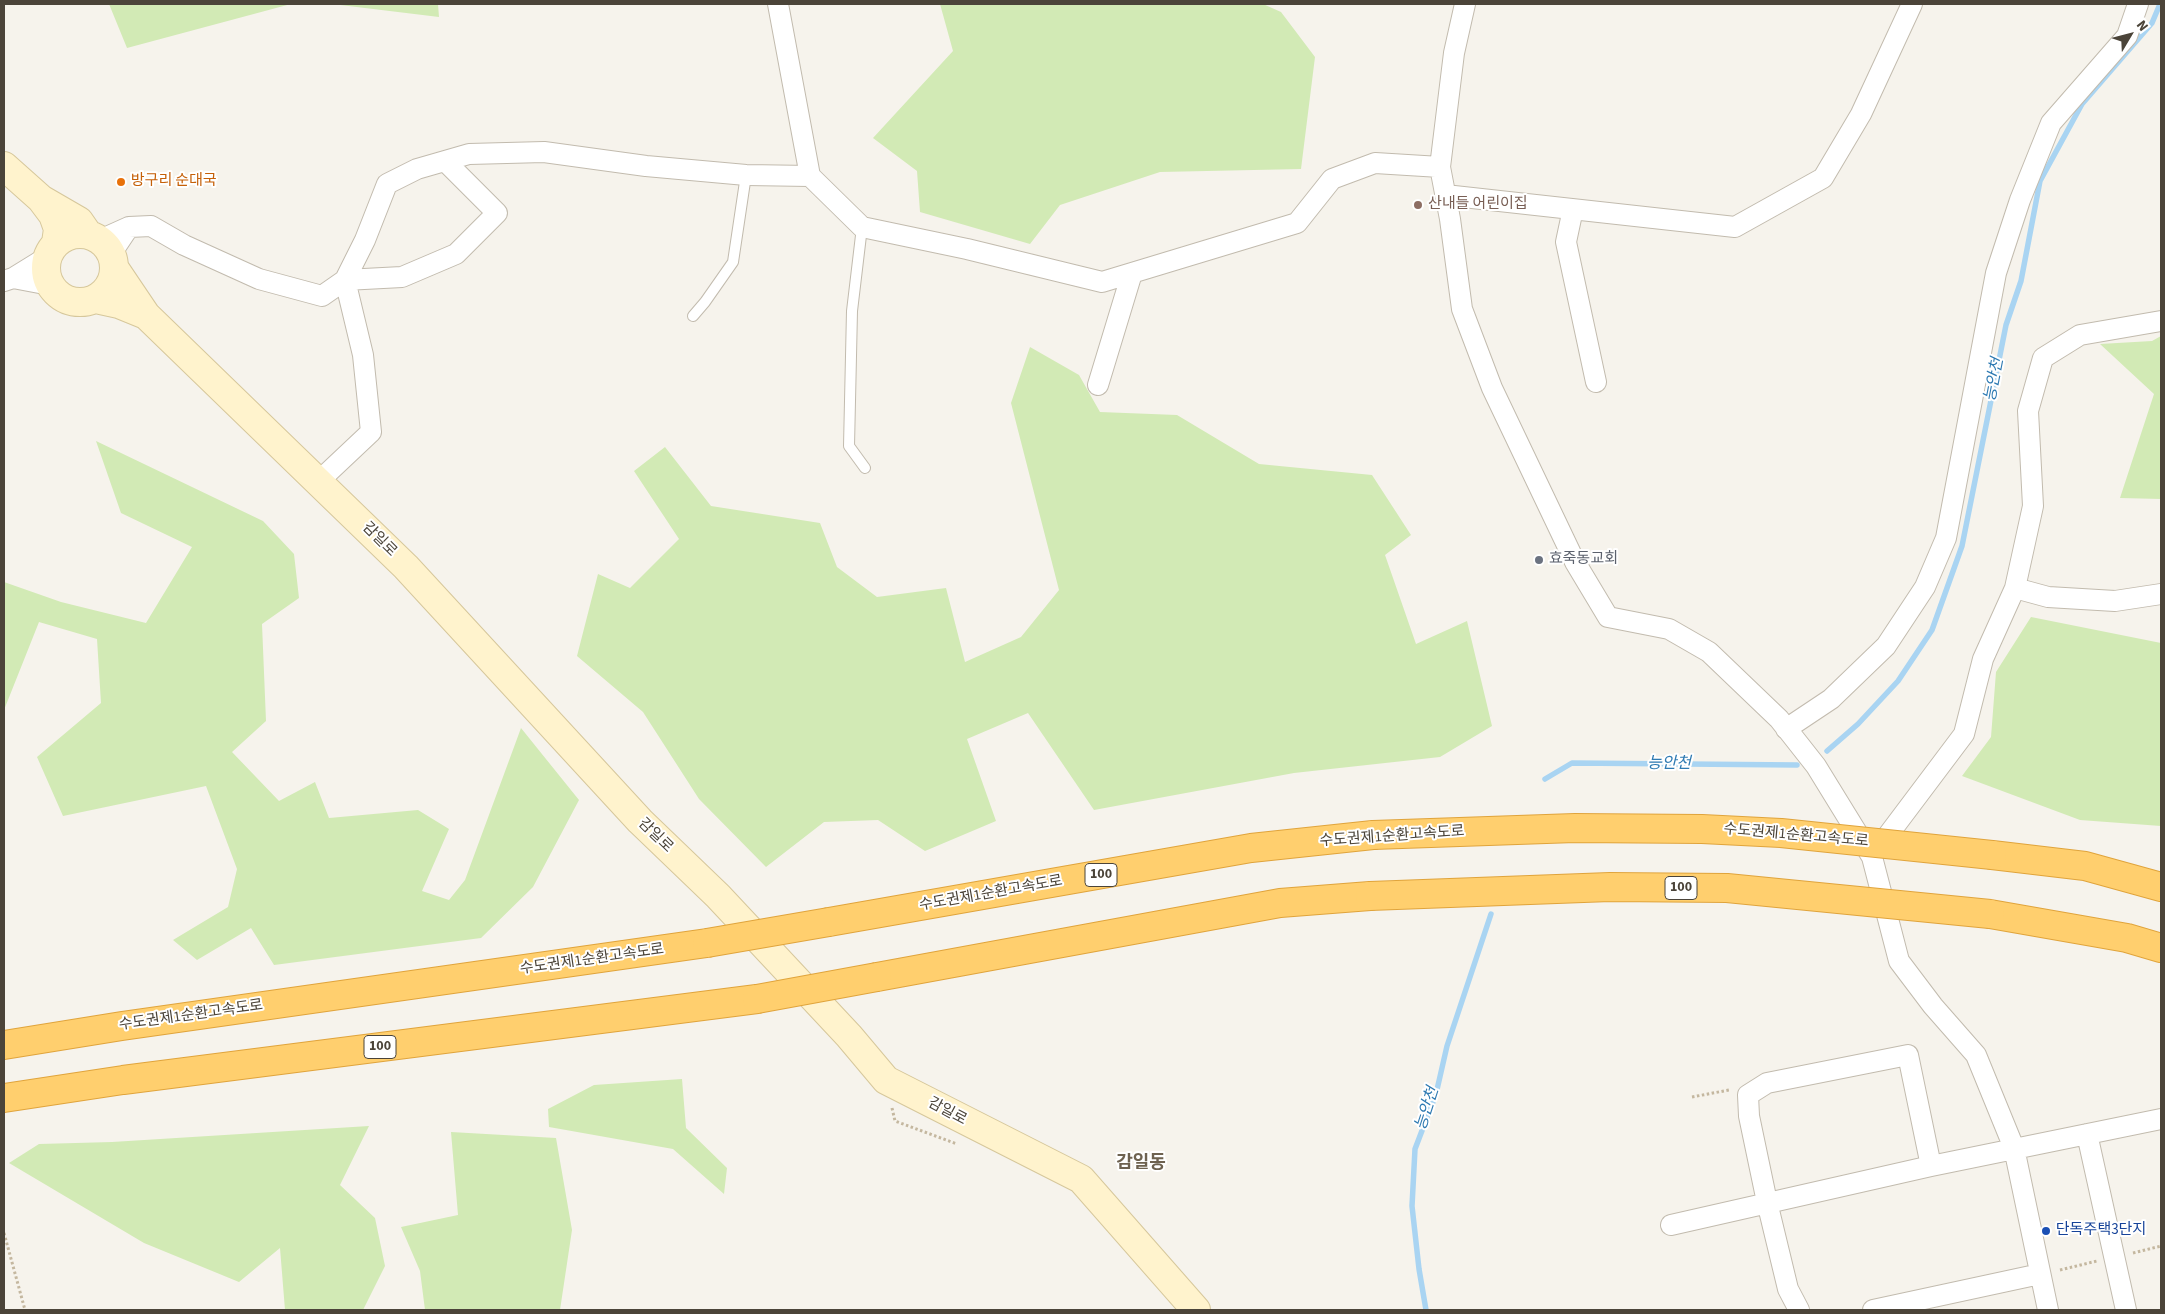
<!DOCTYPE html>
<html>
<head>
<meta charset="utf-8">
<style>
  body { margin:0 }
  #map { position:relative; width:2165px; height:1314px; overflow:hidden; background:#f6f3ec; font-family:"Source Sans 3",sans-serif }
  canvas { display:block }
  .frame { position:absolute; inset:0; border:5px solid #4b4439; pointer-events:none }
  .north { position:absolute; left:2105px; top:10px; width:50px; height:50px; -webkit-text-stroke:4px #fff; paint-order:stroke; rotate:53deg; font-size:14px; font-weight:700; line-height:20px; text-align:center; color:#4b4439 }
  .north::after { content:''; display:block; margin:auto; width:18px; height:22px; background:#4b4439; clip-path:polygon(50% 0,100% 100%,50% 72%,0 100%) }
</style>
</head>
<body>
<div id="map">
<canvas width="2165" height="1314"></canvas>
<div class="frame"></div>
<div class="north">N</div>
</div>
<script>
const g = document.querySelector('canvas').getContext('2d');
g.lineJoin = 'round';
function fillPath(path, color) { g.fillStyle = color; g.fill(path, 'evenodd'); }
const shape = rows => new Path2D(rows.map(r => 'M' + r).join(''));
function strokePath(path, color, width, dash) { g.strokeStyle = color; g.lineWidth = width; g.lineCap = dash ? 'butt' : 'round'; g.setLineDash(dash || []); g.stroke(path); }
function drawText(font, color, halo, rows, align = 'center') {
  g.font = font + ' "Source Sans 3","Noto Sans KR",sans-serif'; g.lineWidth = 4; g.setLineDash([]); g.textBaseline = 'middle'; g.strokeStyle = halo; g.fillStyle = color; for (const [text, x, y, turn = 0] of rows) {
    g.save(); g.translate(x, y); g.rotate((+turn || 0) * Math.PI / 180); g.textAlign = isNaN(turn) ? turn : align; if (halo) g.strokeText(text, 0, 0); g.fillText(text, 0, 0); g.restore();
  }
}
const green = shape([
  [109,4,291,4,127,48],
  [332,4,438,4,439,17],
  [940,4,1263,4,1281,12,1315,57,1301,169,1160,172,1060,205,1030,244,920,212,917,171,873,138,953,51],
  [2161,336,2161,499,2120,498,2154,394,2100,344,2152,341],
  [1030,347,1079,375,1100,412,1177,415,1259,464,1372,475,1411,535,1385,555,1416,644,1467,621,1492,726,1440,757,1294,773,1094,810,1028,713,967,739,996,821,925,851,878,820,824,822,766,867,699,799,643,712,577,656,598,574,630,588,679,539,634,471,665,447,711,506,820,523,837,567,877,597,946,588,965,662,1021,637,1059,590,1011,403],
  [96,441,263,521,294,554,299,598,262,624,266,721,232,752,279,801,315,782,329,818,418,810,449,829,422,891,449,900,465,880,521,728,579,800,533,887,481,938,274,965,251,928,197,960,173,940,228,907,237,869,206,786,63,816,37,757,101,703,97,639,39,622,4,710,4,582,61,602,146,623,192,547,121,513],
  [2031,617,2161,643,2161,826,2080,820,1962,776,1991,737,1996,672],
  [682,1079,686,1128,727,1168,724,1194,673,1149,549,1127,548,1109,594,1085],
  [369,1126,340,1185,375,1218,385,1266,363,1310,285,1310,280,1248,239,1282,144,1243,9,1163,39,1144,112,1142],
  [451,1132,556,1138,572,1230,560,1310,425,1310,420,1271,401,1227,458,1215]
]);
const stream = shape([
  [1827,751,1858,724,1898,681,1932,630,1962,546,2006,325,2021,281,2040,181,2082,104,2152,23,2160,4],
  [1545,779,1572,763,1797,765],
  [1426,1310,1419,1269,1412,1206,1415,1149,1436,1094,1447,1046,1491,914]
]);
const path = shape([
  [1692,1097,1729,1090],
  [892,1108,895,1121,957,1144],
  [4,1233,25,1310],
  [2133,1253,2161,1246],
  [2060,1270,2097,1261]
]);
const lane = shape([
  [862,227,852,311,849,446,865,468],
  [693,316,705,302,733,262,746,175]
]);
const street = shape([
  [778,4,810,176,862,227,967,249,1102,282,1297,223,1332,179,1375,163,1440,167],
  [1465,4,1454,53,1440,167,1450,219,1462,309,1492,388,1575,562,1608,617,1669,629,1709,652,1779,719,1816,766,1872,857,1899,961,1933,1006,1976,1055,2014,1148,2048,1310],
  [1445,195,1735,227,1823,178,1861,114,1912,4],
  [1573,209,1566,242,1596,382],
  [129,227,151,226,184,245,259,279,322,296,345,280,365,240,387,184,417,169,469,154,544,152,646,166,746,175,810,176],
  [100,240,129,227,111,254],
  [13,278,50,285],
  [4,281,13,278,47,257],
  [1098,385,1132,273],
  [319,481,371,432,363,355,345,280,402,277,456,254,497,213,445,161],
  [2015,588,2048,597,2115,601,2161,594],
  [1786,729,1831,699,1886,646,1925,587,1946,538,1996,273,2020,200,2051,123,2127,36,2138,4],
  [1876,851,1964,734,1983,659,2015,588,2033,506,2028,411,2043,358,2080,335,2161,321],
  [2087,1134,2126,1310],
  [1671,1225,1931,1166,2161,1119],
  [1799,1310,1788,1289,1767,1202,1749,1116,1748,1095,1767,1083,1908,1055,1931,1166],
  [1873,1310,2040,1274]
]);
const secondary = shape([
  [4,166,41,199],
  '46 268a34 34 0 1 1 68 0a34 34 0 1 1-68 0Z',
  [56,243,58,229,53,215,41,199,79,221,88,234],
  [96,299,119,304,146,315,115,269],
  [146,315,406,567,640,821,718,896,849,1036,886,1080,1081,1179,1196,1310]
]);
const highway = shape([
  [1992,855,2085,866,2161,887],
  [1990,914,2127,938,2161,948],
  [829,922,1251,848,1373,835],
  [877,977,1280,903,1370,896],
  [4,1045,122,1026,707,943],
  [4,1098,123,1080,757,999]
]);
const highwayBridge = shape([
  [1373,835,1575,828,1702,829,1781,833,1992,855],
  [1370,896,1610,887,1727,888,1990,914],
  [707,943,829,922],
  [757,999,877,977]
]);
const markers = [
  [121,182,5,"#e8710a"],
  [1418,205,5,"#8d6e63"],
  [1539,560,5,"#6b7280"],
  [2046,1231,5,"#1a4fb4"]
];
const shields = [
  [1101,875,32],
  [1681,888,32],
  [380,1047,32]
];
const shieldNames = [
  ["100",1101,875],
  ["100",1681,888],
  ["100",380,1047]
];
const foodNames = [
  ["방구리 순대국",131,182]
];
const educationNames = [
  ["산내들 어린이집",1428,205]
];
const streetNames = [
  ["감일로",379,540,45],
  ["감일로",655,836,44],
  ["수도권제1순환고속도로",1796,836,5],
  ["수도권제1순환고속도로",1392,837,-4],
  ["수도권제1순환고속도로",991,894,-10],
  ["수도권제1순환고속도로",592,960,-8],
  ["수도권제1순환고속도로",191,1016,-8],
  ["감일로",947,1112,28]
];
const worshipNames = [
  ["효죽동교회",1549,560]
];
const transitNames = [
  ["단독주택3단지",2056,1231]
];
const waterNames = [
  ["능안천",1995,380,-79],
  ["능안천",1669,764],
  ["능안천",1428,1109,-72]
];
const quarterNames = [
  ["감일동",1141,1164]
];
fillPath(green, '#d2eab5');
strokePath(stream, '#a9d4f2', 5.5);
strokePath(lane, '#c2bbae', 12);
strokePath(street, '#c2bbae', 22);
strokePath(secondary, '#d6c79b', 30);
strokePath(highway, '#e0a43c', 30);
strokePath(path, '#c4b79f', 3, [2.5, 2.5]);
strokePath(lane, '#fff', 10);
strokePath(street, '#fff', 20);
strokePath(secondary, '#fff3cd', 28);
strokePath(highway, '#ffcf6e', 28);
strokePath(highwayBridge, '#e0a43c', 30, []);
strokePath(highwayBridge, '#ffcf6e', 28);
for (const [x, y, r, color] of markers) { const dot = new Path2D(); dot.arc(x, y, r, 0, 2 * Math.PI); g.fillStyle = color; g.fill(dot); strokePath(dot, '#fff', 2); }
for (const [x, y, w] of shields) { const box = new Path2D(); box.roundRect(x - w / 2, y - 11.5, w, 23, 4); g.fillStyle = '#fff'; g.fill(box); strokePath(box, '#4b4439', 1); }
drawText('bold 14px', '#4b4439', null, shieldNames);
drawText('15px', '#c56008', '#fff', foodNames, 'left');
drawText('15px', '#785e54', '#fff', educationNames, 'left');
drawText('15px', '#4b4439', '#fff', streetNames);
drawText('15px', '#5b616d', '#fff', worshipNames, 'left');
drawText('15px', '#164399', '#fff', transitNames, 'left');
drawText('italic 16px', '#2e7ab2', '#fff', waterNames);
drawText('bold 18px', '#6e6250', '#fff', quarterNames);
</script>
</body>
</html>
